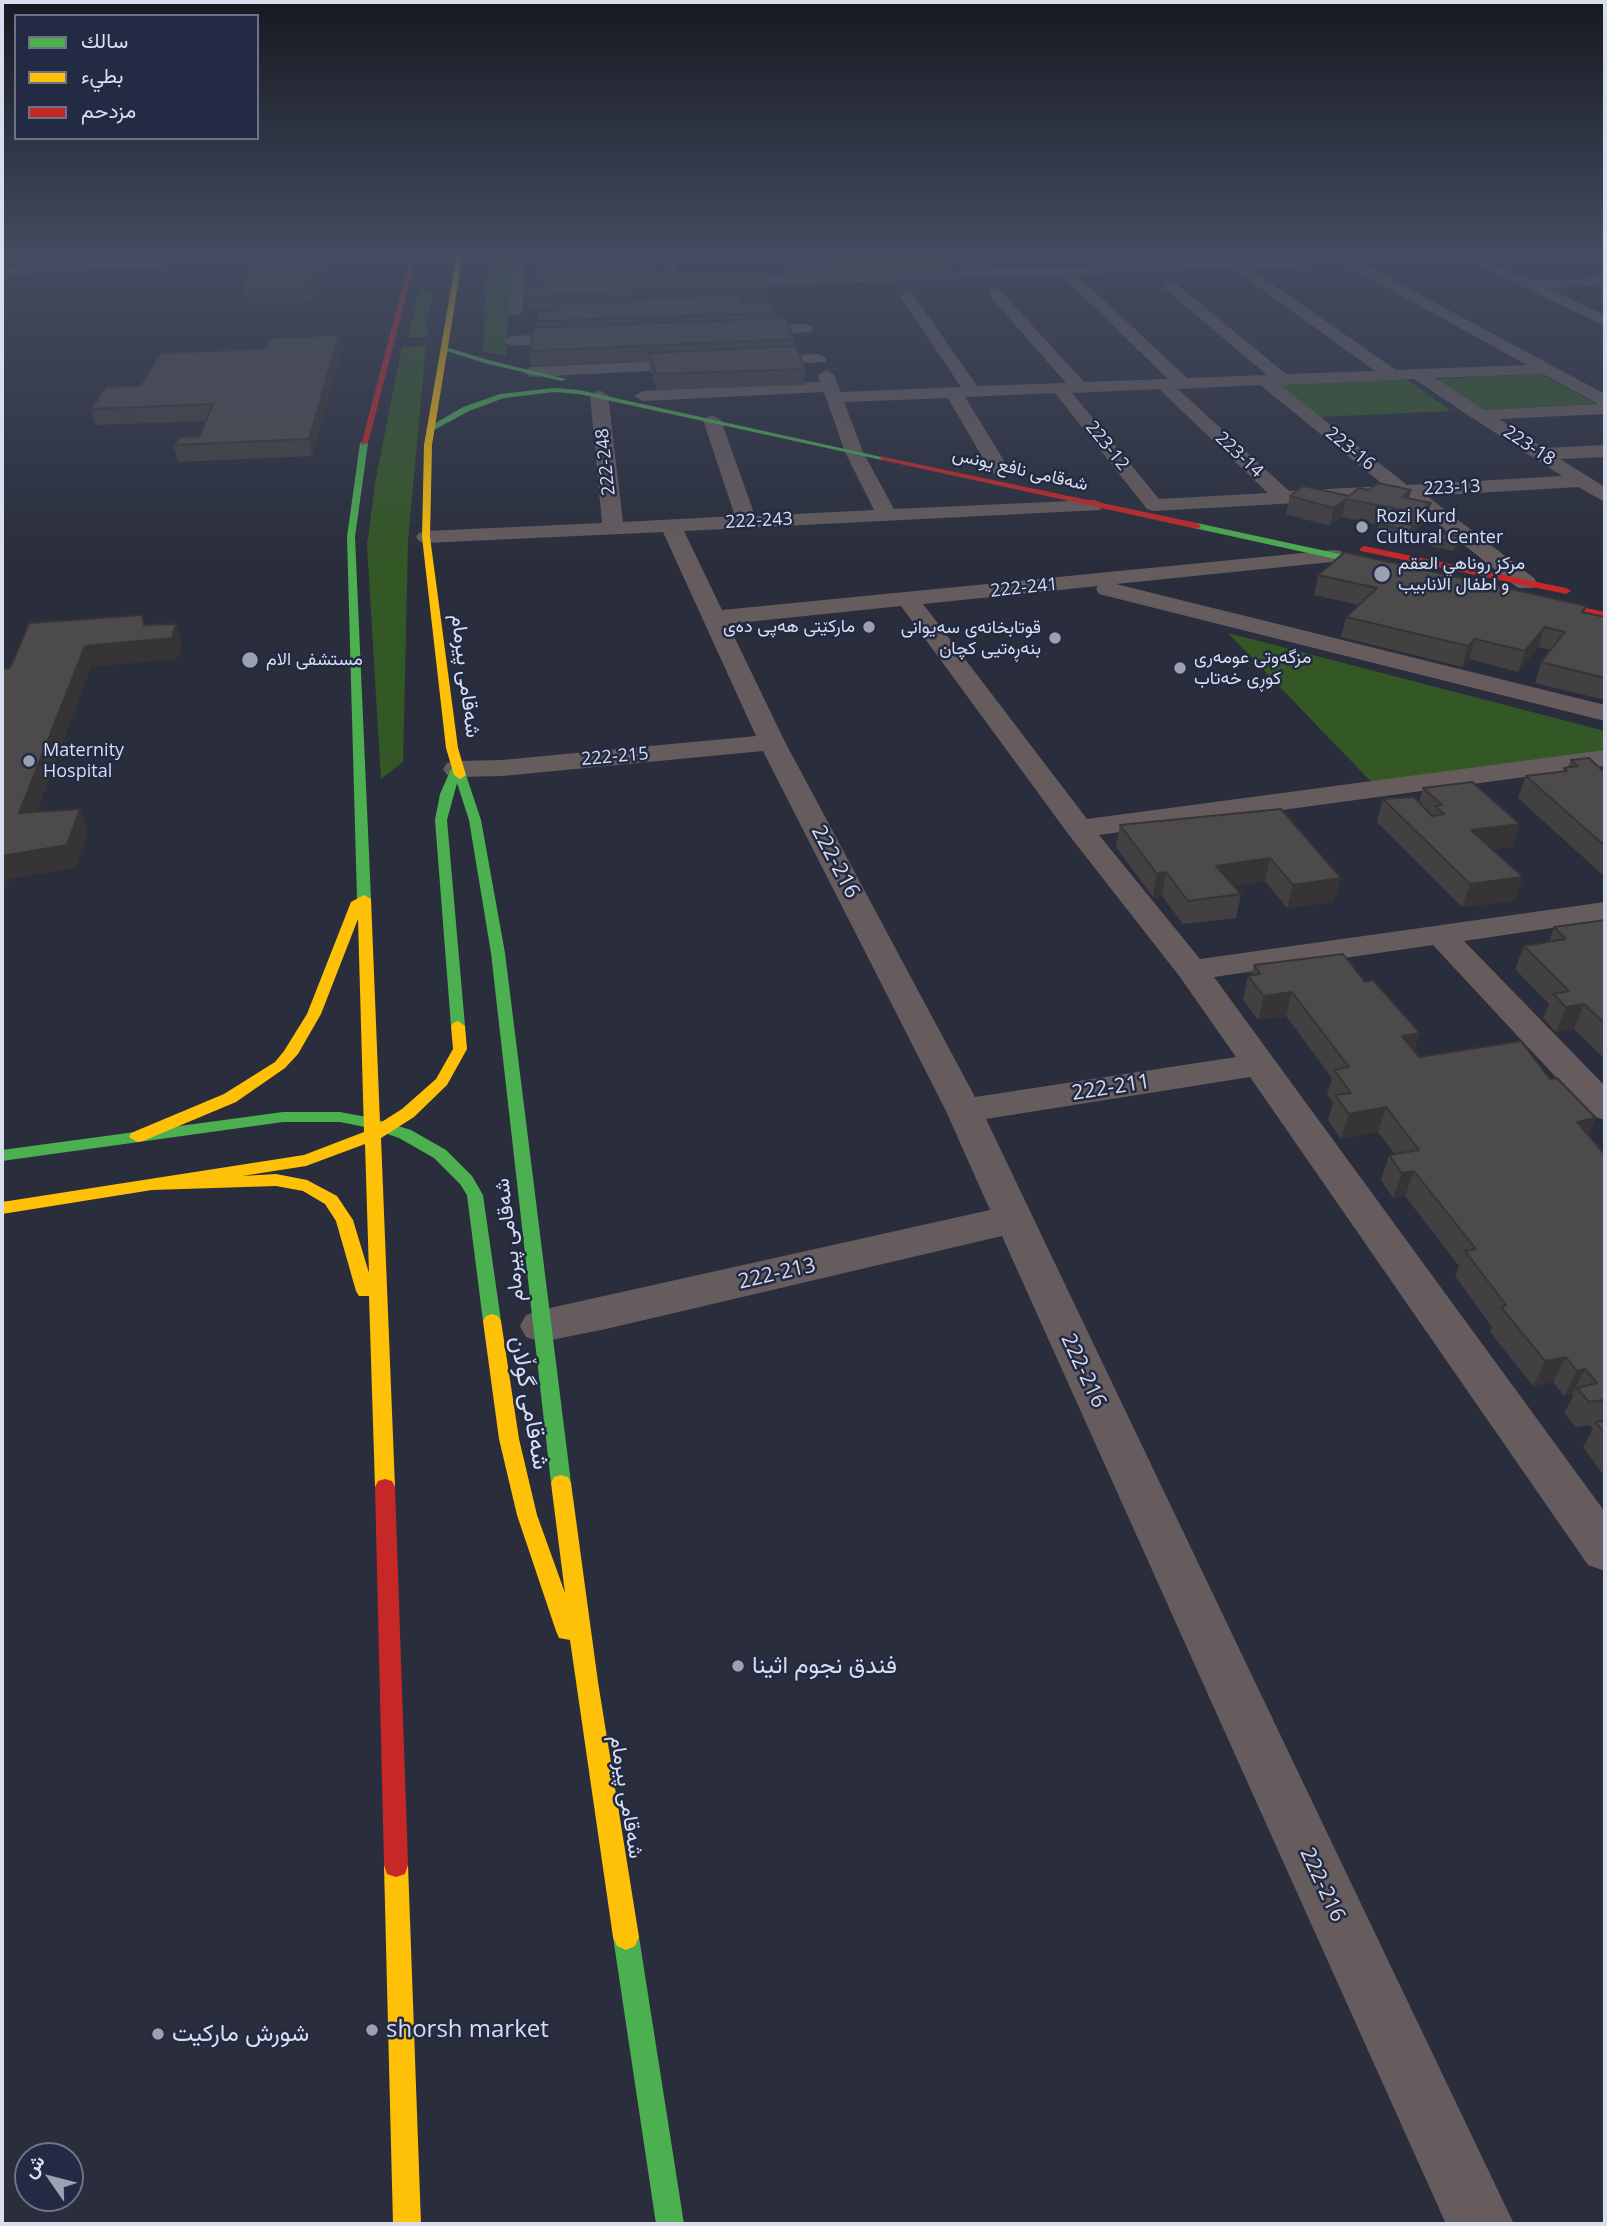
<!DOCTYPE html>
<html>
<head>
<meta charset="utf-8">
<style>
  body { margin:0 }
  #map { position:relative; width:1607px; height:2226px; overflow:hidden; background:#2a2e3c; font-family:"Open Sans",Vazirmatn,sans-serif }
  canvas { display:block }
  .frame { position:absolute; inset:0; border:4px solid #d9deee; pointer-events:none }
  .legend { position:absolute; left:14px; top:14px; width:245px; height:126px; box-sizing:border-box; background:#232a43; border:2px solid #6c7287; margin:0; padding:9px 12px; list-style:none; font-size:21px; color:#d9deee }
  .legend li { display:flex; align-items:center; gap:14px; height:35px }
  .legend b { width:35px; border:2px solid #6c7287 }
  .north { position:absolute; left:14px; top:2142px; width:70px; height:70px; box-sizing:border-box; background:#232a43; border:2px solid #6c7287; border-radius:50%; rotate:305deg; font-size:19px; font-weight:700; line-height:28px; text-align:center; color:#d9deee }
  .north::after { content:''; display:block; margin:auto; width:24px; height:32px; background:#9ca0b0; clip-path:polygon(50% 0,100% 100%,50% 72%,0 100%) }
</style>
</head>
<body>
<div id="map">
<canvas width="1607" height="2226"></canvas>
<div class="frame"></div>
<ul class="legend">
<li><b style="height:9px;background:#4caf50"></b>سالك</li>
<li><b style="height:9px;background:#ffc107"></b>بطيء</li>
<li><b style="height:9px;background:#c62828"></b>مزدحم</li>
</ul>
<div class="north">ش</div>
</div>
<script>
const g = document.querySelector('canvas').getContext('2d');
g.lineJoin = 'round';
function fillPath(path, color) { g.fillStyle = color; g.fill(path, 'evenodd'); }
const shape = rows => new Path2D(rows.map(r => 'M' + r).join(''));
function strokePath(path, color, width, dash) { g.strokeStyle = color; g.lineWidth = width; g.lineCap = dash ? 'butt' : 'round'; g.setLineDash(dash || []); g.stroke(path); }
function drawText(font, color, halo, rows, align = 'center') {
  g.font = font + ' "Open Sans",Vazirmatn,sans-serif'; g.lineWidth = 5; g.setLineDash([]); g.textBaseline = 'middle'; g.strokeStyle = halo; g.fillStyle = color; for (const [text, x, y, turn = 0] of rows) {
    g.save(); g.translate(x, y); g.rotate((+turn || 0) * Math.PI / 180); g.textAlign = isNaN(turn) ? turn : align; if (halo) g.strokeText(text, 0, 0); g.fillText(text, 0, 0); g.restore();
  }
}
const green = shape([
  [487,254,519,254,514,283,510,290,506,356,483,351],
  [939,258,950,271,788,277,781,264],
  [430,290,433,292,426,323,429,337,408,337,419,291],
  [426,346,408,540,403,762,381,779,367,545,375,483,402,347],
  [1541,374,1596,404,1481,410,1435,379],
  [1402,376,1451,411,1319,417,1272,382],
  [1228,633,1605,731,1605,759,1380,791]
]);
const street = shape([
  [230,254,302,254,295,258,2,275,2,267,230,254],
  [380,254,397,254,400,257,393,261,380,254],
  [514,254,527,254,524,285,576,283,576,254,589,254,590,287,583,291,524,293,522,312,520,315,510,315,508,312,514,254],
  [660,254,673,254,682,284,680,287,670,287,668,284,660,254],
  [1415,254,1525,254,1519,258,1484,259,1531,281,1605,277,1605,285,1547,288,1605,315,1605,326,1467,260,1363,264,1605,394,1605,414,1499,419,1544,448,1605,445,1605,457,1560,459,1605,487,1605,502,1578,487,1427,496,1534,578,1537,583,1534,588,1518,588,1404,497,1154,511,1147,509,1055,393,965,397,1011,472,1001,478,991,472,948,398,844,402,863,452,894,509,1093,500,1100,502,1103,506,1100,510,684,531,722,610,1333,550,1341,551,1344,556,1341,561,1116,584,1605,705,1605,721,1099,594,1096,589,1098,586,923,604,1087,819,1605,750,1605,766,1099,835,1200,959,1605,902,1605,920,1464,941,1605,1086,1605,1120,1592,1116,1433,945,1214,977,1605,1512,1605,1571,1588,1565,1250,1077,986,1119,1514,2224,1446,2224,1002,1236,606,1329,541,1342,526,1337,520,1326,526,1315,541,1310,990,1210,946,1111,763,751,502,776,457,777,447,775,443,769,447,763,457,761,502,760,756,736,663,532,426,543,419,541,416,537,419,533,426,531,602,523,590,395,599,390,608,395,623,522,735,516,703,420,712,415,721,420,755,516,874,510,845,452,824,392,643,401,634,396,643,391,820,382,818,375,826,370,834,375,841,392,961,387,900,296,907,292,912,293,977,386,1066,383,990,296,990,290,995,289,1000,290,1084,382,1168,379,1061,275,716,287,709,283,711,280,1415,254],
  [1344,264,1527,365,1396,370,1249,268,1344,264],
  [1232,268,1375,371,1286,374,1175,283,1170,282,1165,283,1165,289,1267,375,1187,378,1076,274,1232,268],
  [1543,374,1598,404,1484,410,1435,378,1543,374],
  [1414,379,1474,419,1562,476,1407,485,1280,385,1414,379],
  [1260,385,1385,486,1289,491,1178,389,1260,385],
  [1159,389,1268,493,1159,499,1072,393,1159,389],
  [901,606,1069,835,1180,977,1236,1057,975,1097,785,742,728,624,901,606],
  [806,324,811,326,814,329,811,332,740,337,732,332,740,327,806,324],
  [581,333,589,338,586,341,512,346,504,341,512,336,581,333],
  [819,354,827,359,825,362,531,377,523,372,531,367,819,354]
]);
const fast = shape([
  [445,347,492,361,566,379,562,381,488,364,443,350,445,347],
  [554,388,579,390,886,458,882,460,579,394,554,392,504,398,469,411,434,430,427,428,463,407,500,394,554,388],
  [364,441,368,443,355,537,371,899,364,903,357,899,347,537,360,443,364,441],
  [1197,523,1390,565,1395,568,1390,571,1194,528,1193,526,1197,523],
  [457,765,461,767,462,772,466,775,481,820,505,953,571,1483,568,1489,561,1491,554,1489,551,1483,491,953,469,820,457,783,447,820,465,1026,458,1031,451,1026,435,820,440,794,451,769,457,765],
  [283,1112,340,1112,372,1118,411,1130,446,1150,472,1176,483,1195,501,1321,498,1326,492,1328,486,1326,483,1321,467,1195,460,1184,434,1158,399,1138,370,1128,340,1122,283,1122,2,1161,2,1150,283,1112],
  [626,1924,635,1928,639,1937,684,2224,656,2224,613,1937,617,1928,626,1924]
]);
const slow = shape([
  [457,254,463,254,432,445,430,537,458,748,466,775,460,779,454,775,446,748,422,537,424,445,457,254],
  [364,895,371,899,380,1123,402,1109,436,1079,453,1049,451,1026,453,1023,458,1021,465,1026,467,1049,447,1085,414,1117,381,1138,395,1487,392,1493,385,1495,378,1493,375,1487,369,1296,359,1296,356,1291,336,1221,325,1204,303,1191,276,1186,152,1190,2,1214,2,1202,304,1155,364,1132,358,919,321,1014,298,1054,285,1068,236,1102,143,1141,137,1142,129,1137,131,1133,224,1094,275,1062,284,1051,307,1014,351,902,364,895],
  [365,1144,369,1273,353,1220,337,1196,307,1180,276,1174,242,1176,306,1166,365,1144],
  [492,1314,498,1316,501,1321,519,1439,537,1515,565,1593,551,1483,554,1477,561,1475,568,1477,571,1483,598,1682,639,1937,635,1946,626,1950,617,1946,613,1937,570,1640,559,1638,556,1631,517,1515,499,1439,483,1321,486,1316,492,1314],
  [396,1853,405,1856,408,1865,421,2224,393,2224,384,1865,387,1856,396,1853]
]);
const jam = shape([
  [411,254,417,254,368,443,361,445,411,254],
  [879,456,1197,523,1201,526,1197,529,882,460,879,456],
  [1364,546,1566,588,1571,591,1566,594,1361,551,1359,549,1364,546],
  [1534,597,1605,612,1605,618,1531,602,1529,600,1534,597],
  [385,1479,392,1481,395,1487,408,1865,405,1874,396,1877,387,1874,384,1865,375,1487,378,1481,385,1479]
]);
const wall = shape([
  [537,254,582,254,580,277,589,276,588,265,658,262,658,274,767,288,768,302,742,303,743,304,776,313,776,319,794,339,794,346,805,369,805,385,657,390,650,368,650,361,531,366,529,351,537,328,536,321,558,311,558,309,527,310,526,296,544,287,560,281,538,281,537,268],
  [709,254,749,254,749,259,713,261],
  [326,267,313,302,248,305,242,278],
  [342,350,312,456,178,462,173,445,199,437,206,421,95,425,91,409,140,386],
  [1290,496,1409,498,1426,521,1413,532,1412,535,1407,540,1377,534,1379,525,1342,517,1330,526,1286,514],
  [1432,537,1461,537,1458,546,1453,551,1429,546],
  [1318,575,1585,613,1605,617,1605,700,1535,683,1541,662,1551,650,1538,647,1518,672,1469,659,1462,667,1341,637,1346,617,1359,605,1314,595],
  [1571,760,1605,773,1605,877,1518,798,1526,776,1563,771,1564,768,1568,767],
  [1423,788,1520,824,1512,847,1492,849,1523,877,1514,901,1462,907,1377,822,1383,799,1419,802],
  [1281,809,1334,902,1287,908,1265,881,1234,886,1241,894,1236,918,1183,924,1162,896,1153,897,1116,847,1120,825],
  [1605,920,1605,1059,1574,1029,1556,1032,1543,1018,1549,1004,1515,969,1524,946,1549,942,1554,927],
  [1254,965,1365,982,1420,1033,1414,1051,1419,1057,1550,1079,1596,1118,1588,1135,1605,1155,1605,1477,1583,1447,1593,1429,1589,1425,1576,1427,1564,1413,1573,1396,1572,1394,1564,1396,1553,1382,1533,1386,1490,1332,1492,1327,1455,1276,1459,1266,1405,1196,1393,1198,1381,1180,1389,1155,1395,1154,1378,1132,1341,1139,1328,1120,1333,1102,1327,1094,1332,1078,1286,1016,1258,1020,1243,1000,1248,976,1251,975]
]);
const shadedWall = shape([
  [317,254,324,254,326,267,313,302,308,276],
  [580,254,582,254,580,280,579,267],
  [339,335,342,350,312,456,309,439],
  [1411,490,1406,508,1402,497],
  [1346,499,1342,517,1330,526,1334,508],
  [1431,503,1426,521,1414,532,1419,513],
  [1415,526,1412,535,1407,540,1409,531],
  [1461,537,1458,546,1453,551,1456,542],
  [176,624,182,644,177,659,91,667,28,836,19,813,85,646,149,640],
  [1545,627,1538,647,1518,672,1525,651],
  [1475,639,1469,659,1462,667,1468,646],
  [80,809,88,832,75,868,10,879,2,896,2,856],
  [1520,824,1512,847,1463,853,1471,830],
  [1270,858,1265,881,1212,889,1216,866],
  [1166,872,1162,896,1153,897,1157,874],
  [1523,877,1514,901,1462,907,1470,884],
  [1341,878,1334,902,1287,908,1293,885],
  [1292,992,1286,1016,1258,1020,1264,996],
  [1584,1004,1574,1029,1556,1032,1566,1007],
  [1420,1033,1412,1058,1402,1036],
  [1386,1107,1378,1132,1341,1139,1349,1114],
  [1596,1118,1585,1143,1577,1122],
  [1414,1171,1405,1196,1393,1198,1402,1173],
  [1566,1357,1553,1382,1533,1386,1545,1361],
  [1585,1369,1572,1394,1564,1396,1577,1371]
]);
const building = shape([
  [255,254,317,254,308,276,242,278,255,254],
  [537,254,580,254,579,267,537,268,537,254],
  [588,254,656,254,658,262,588,265,588,254],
  [763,270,767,288,526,296,526,287,544,287,544,282,560,281,561,277,763,270],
  [739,295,743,304,771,303,776,313,536,321,538,312,558,311,559,302,739,295],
  [786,318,794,339,529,351,534,328,786,318],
  [339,335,309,439,173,445,181,437,199,437,213,404,91,409,106,387,140,386,161,353,263,349,273,338,339,335],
  [796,346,805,369,656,374,649,353,796,346],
  [1378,483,1411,490,1402,497,1431,503,1419,513,1346,499,1334,508,1290,496,1303,486,1349,496,1359,488,1369,490,1378,483],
  [1385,519,1415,526,1409,531,1379,524,1385,519],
  [1437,532,1461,537,1456,542,1432,537,1437,532],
  [1345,552,1587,606,1582,612,1605,617,1605,678,1541,662,1565,632,1545,627,1525,651,1475,639,1468,646,1346,617,1377,588,1318,575,1345,552],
  [142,615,144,625,176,624,172,638,85,646,19,813,80,809,67,845,2,856,2,669,10,668,29,623,142,615],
  [1589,758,1605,773,1605,846,1526,776,1567,771,1564,768,1578,766,1571,760,1589,758],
  [1472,782,1520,824,1471,830,1523,877,1470,884,1383,799,1414,797,1432,816,1444,814,1435,806,1442,805,1423,788,1472,782],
  [1281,809,1341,878,1293,885,1270,858,1216,866,1241,894,1188,901,1166,872,1157,874,1120,825,1281,809],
  [1605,920,1605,1024,1584,1004,1566,1007,1553,994,1569,991,1524,946,1566,939,1554,927,1605,920],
  [1343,954,1365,982,1373,980,1420,1033,1402,1036,1419,1057,1521,1041,1550,1079,1557,1078,1596,1118,1577,1122,1605,1155,1605,1403,1603,1400,1589,1402,1577,1388,1597,1383,1585,1369,1577,1371,1566,1357,1545,1361,1501,1307,1506,1305,1465,1251,1476,1249,1414,1171,1402,1173,1389,1155,1419,1150,1386,1107,1349,1114,1335,1095,1351,1093,1334,1070,1349,1067,1292,992,1264,996,1248,976,1260,974,1254,965,1343,954],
  [1605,1420,1605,1434,1596,1422,1605,1420]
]);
const markers = [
  [1362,527,7,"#9ca0b0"],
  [1382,574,9,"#9ca0b0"],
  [869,627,7,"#9ca0b0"],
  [1055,638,7,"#9ca0b0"],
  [250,660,9,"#9ca0b0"],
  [1180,668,7,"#9ca0b0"],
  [29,761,7,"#9ca0b0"],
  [738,1666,7,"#9ca0b0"],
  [372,2030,7,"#9ca0b0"],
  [158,2034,7,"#9ca0b0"]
];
const farStreetnames = [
  ["223-12",1107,446,51],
  ["223-18",1529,446,33],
  ["223-16",1350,449,39],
  ["223-14",1239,455,43],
  ["222-248",606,462,-96],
  ["شەقامی نافع یونس",1020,470,13],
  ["223-13",1452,488,-3],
  ["222-243",759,521,-3],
  ["222-241",1024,588,-6],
  ["222-215",615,757,-5]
];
const farPoinames = [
  ["Rozi Kurd",1376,517],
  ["Cultural Center",1376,538],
  ["مركز روناهي العقم",1398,564],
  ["و اطفال الانابيب",1398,585],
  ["مارکێتی هەپی دەی",855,627,"right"],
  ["قوتابخانەی سەیوانی",1041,628,"right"],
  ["بنەڕەتیی کچان",1041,649,"right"],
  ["مزگەوتی عومەری",1194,658],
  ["کوڕی خەتاب",1194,679],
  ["مستشفى الام",266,660],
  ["Maternity",43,751],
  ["Hospital",43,772]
];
const streetNames = [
  ["شەقامی پیرمام",465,676,83],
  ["222-216",835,862,62],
  ["222-211",1111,1088,-9],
  ["شەقامی پیرمام",510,1240,-97],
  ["222-213",777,1274,-13],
  ["222-216",1083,1371,65],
  ["شەقامی پیرمام",626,1797,81],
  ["222-216",1322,1885,65]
];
const nearStreetnames = [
  ["شەقامی گوڵان",529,1403,80]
];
const nearPoinames = [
  ["فندق نجوم اثينا",752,1666],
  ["shorsh market",386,2030],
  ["شورش ماركيت",172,2034]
];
fillPath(green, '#345825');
fillPath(street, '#665c5d');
fillPath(fast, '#4caf50');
fillPath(slow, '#ffc107');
fillPath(jam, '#c62828');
fillPath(wall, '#424041');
fillPath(shadedWall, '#363435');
fillPath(building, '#4d4a4c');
strokePath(building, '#363435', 2);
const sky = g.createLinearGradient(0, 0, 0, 565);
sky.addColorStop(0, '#171921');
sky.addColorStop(0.45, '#444c61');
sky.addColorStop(1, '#444c6100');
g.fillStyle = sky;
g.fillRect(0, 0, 1607, 565);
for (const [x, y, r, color] of markers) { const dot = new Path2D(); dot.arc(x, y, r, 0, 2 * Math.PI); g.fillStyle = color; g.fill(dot); strokePath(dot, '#232a43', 2.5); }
drawText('18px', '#d9deee', '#232a43', farStreetnames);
drawText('18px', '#d9deee', '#232a43', farPoinames, 'left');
drawText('21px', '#d9deee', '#232a43', streetNames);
drawText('24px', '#d9deee', '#232a43', nearStreetnames);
drawText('24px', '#d9deee', '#232a43', nearPoinames, 'left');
</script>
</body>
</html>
